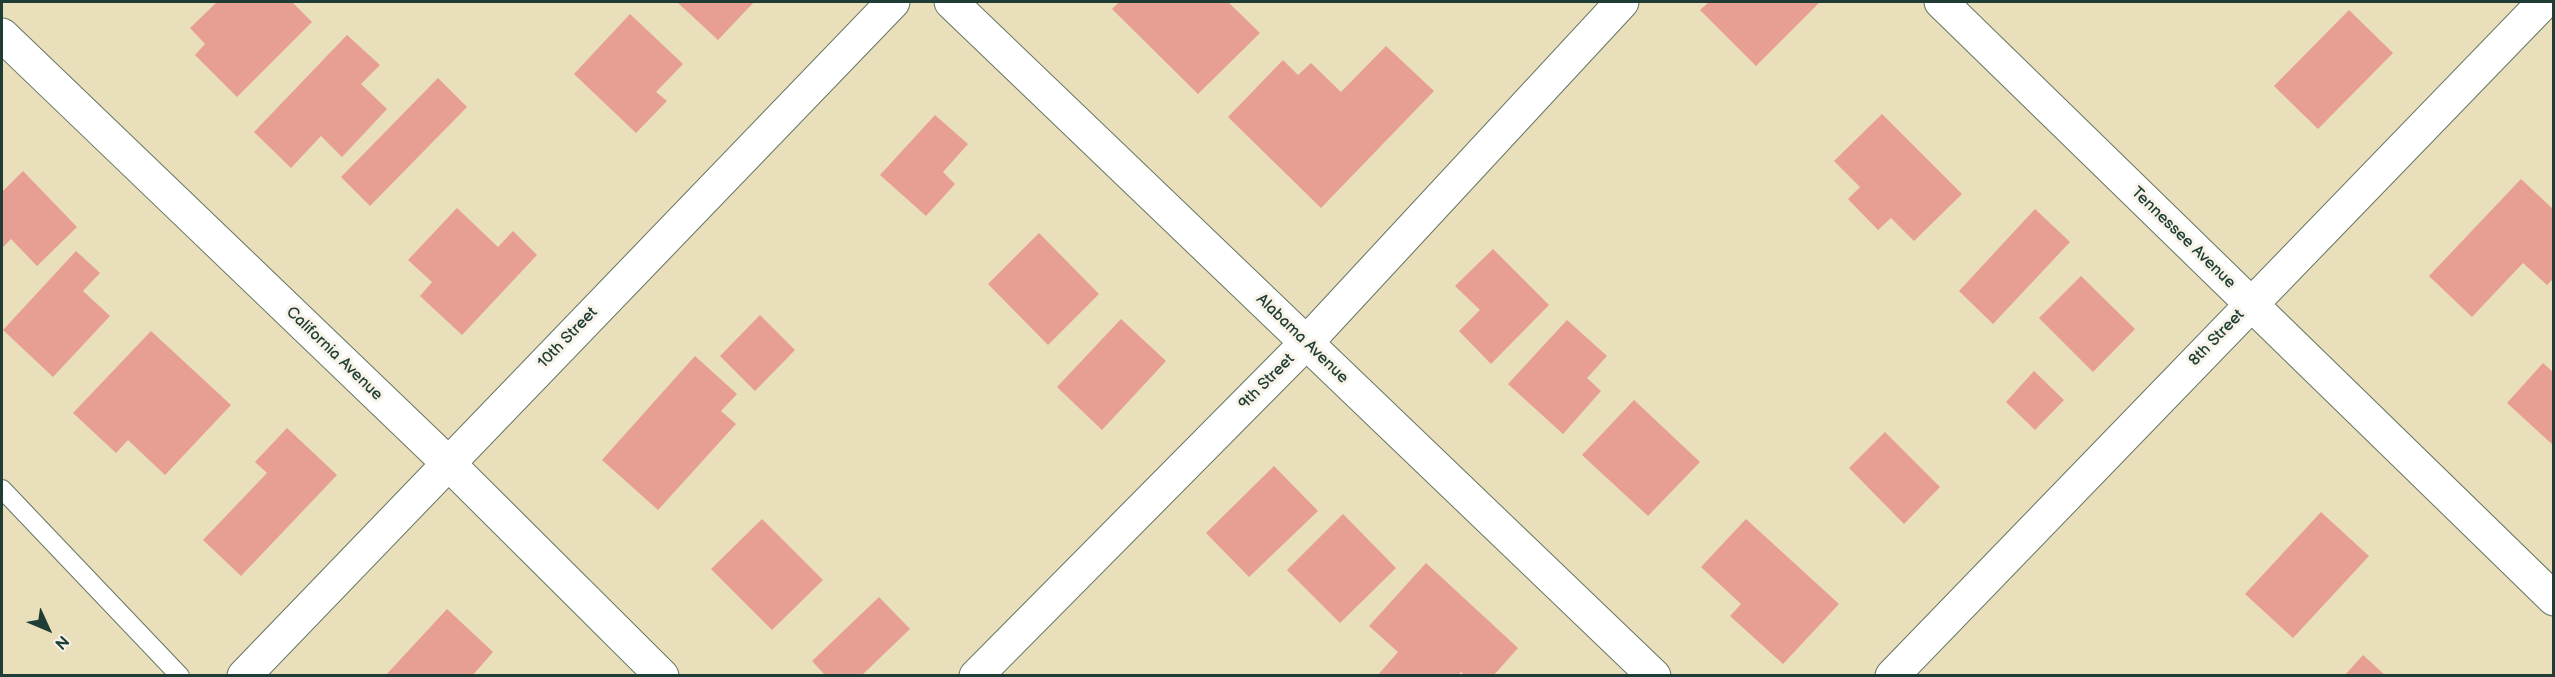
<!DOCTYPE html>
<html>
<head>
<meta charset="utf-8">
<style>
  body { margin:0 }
  #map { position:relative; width:2555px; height:677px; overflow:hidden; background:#eadfbb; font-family:"Balsamiq Sans",sans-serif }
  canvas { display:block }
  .frame { position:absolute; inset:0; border:3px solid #1f3d34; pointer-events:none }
  .north { position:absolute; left:18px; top:599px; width:60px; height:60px; -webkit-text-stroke:4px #f7f3e8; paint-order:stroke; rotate:134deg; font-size:16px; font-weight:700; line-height:24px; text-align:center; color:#1f3d34 }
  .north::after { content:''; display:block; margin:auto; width:21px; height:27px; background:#1f3d34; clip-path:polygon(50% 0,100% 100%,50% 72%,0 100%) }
</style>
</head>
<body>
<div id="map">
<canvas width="2555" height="677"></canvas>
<div class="frame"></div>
<div class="north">N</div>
</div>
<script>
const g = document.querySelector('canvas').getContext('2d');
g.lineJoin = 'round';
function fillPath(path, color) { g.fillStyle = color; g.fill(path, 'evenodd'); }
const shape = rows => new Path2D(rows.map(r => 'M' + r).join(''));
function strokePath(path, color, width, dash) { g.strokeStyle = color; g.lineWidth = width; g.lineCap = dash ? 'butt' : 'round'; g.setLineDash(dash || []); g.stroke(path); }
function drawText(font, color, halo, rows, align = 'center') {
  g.font = font + ' "Balsamiq Sans",sans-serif'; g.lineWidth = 6; g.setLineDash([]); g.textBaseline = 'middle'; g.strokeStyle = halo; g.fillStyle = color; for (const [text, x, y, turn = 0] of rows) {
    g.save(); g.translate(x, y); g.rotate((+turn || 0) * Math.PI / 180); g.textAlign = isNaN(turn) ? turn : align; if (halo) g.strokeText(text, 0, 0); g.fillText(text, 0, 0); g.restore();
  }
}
const building = shape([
  [217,2,292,2,312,22,237,97,195,55,205,44,190,28],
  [677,2,754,2,718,40],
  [1119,2,1228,2,1260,33,1198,94,1112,9],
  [1709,2,1820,2,1756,66,1700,10],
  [2349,10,2393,53,2318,129,2274,86],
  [630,14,683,64,656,92,667,101,636,133,574,74],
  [347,35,380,65,361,84,387,109,342,157,321,136,291,168,254,132],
  [1386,46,1434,91,1321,208,1228,117,1283,60,1298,75,1311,63,1341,92],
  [438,78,467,107,370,206,341,177],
  [1882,114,1962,194,1914,241,1891,218,1878,230,1848,199,1860,187,1834,161],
  [935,115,968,144,943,172,955,184,926,216,880,175],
  [23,171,77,227,37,266,11,239,2,248,2,192],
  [2521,179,2554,210,2554,278,2547,285,2523,263,2472,317,2429,276],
  [457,208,498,247,513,231,537,255,462,335,420,296,432,282,408,260],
  [2035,209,2070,242,1993,324,1959,291],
  [1039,233,1099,294,1048,345,988,284],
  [1493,249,1549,305,1491,364,1459,331,1480,310,1455,286],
  [76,251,100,273,83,291,110,316,53,377,3,330],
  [2081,276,2135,329,2093,372,2039,318],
  [760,315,795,350,755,391,720,356],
  [1121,319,1166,361,1102,430,1057,387],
  [1567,320,1607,356,1587,378,1601,391,1563,434,1508,384],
  [151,331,231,405,165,475,128,440,116,453,73,413],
  [695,356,737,394,721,411,736,424,658,510,602,460],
  [2543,363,2554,373,2554,446,2507,403],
  [2034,371,2064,400,2035,430,2006,402],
  [1634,400,1700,462,1648,516,1582,455],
  [287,428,337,475,241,576,203,540,267,473,255,462],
  [1885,432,1940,487,1904,524,1849,468],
  [1274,466,1318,511,1249,577,1206,533],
  [2321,512,2369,556,2293,638,2245,594],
  [1343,514,1396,568,1340,623,1287,570],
  [762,519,823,580,772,630,711,569],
  [1746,519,1839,604,1783,664,1730,616,1741,604,1701,567],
  [1426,563,1518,648,1493,676,1465,676,1461,672,1457,676,1377,676,1398,652,1369,626],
  [879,597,910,629,861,676,826,676,812,661],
  [447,609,493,652,472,676,385,676],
  [2363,655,2386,676,2344,676]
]);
const lane = shape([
  [2,489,180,676]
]);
const street = shape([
  [951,2,1654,676],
  [1941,2,2554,599],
  [2,35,448,463,662,676],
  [976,676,1306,343,1622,2],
  [1892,676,2544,2]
]);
const secondary = shape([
  [244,676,893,2]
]);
const streetNames = [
  ["Tennessee Avenue",2183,238,44],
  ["10th Street",568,338,-46],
  ["8th Street",2217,338,-46],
  ["Alabama Avenue",1302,339,44],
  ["California Avenue",334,354,44],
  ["9th Street",1267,382,-45]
];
fillPath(building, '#e69f92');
strokePath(lane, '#667663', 20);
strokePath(street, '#667663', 35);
strokePath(secondary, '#667663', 35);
strokePath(lane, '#fff', 18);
strokePath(street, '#fff', 33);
strokePath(secondary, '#fff', 33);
drawText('16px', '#1f3d34', '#f7f3e8', streetNames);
</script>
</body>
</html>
